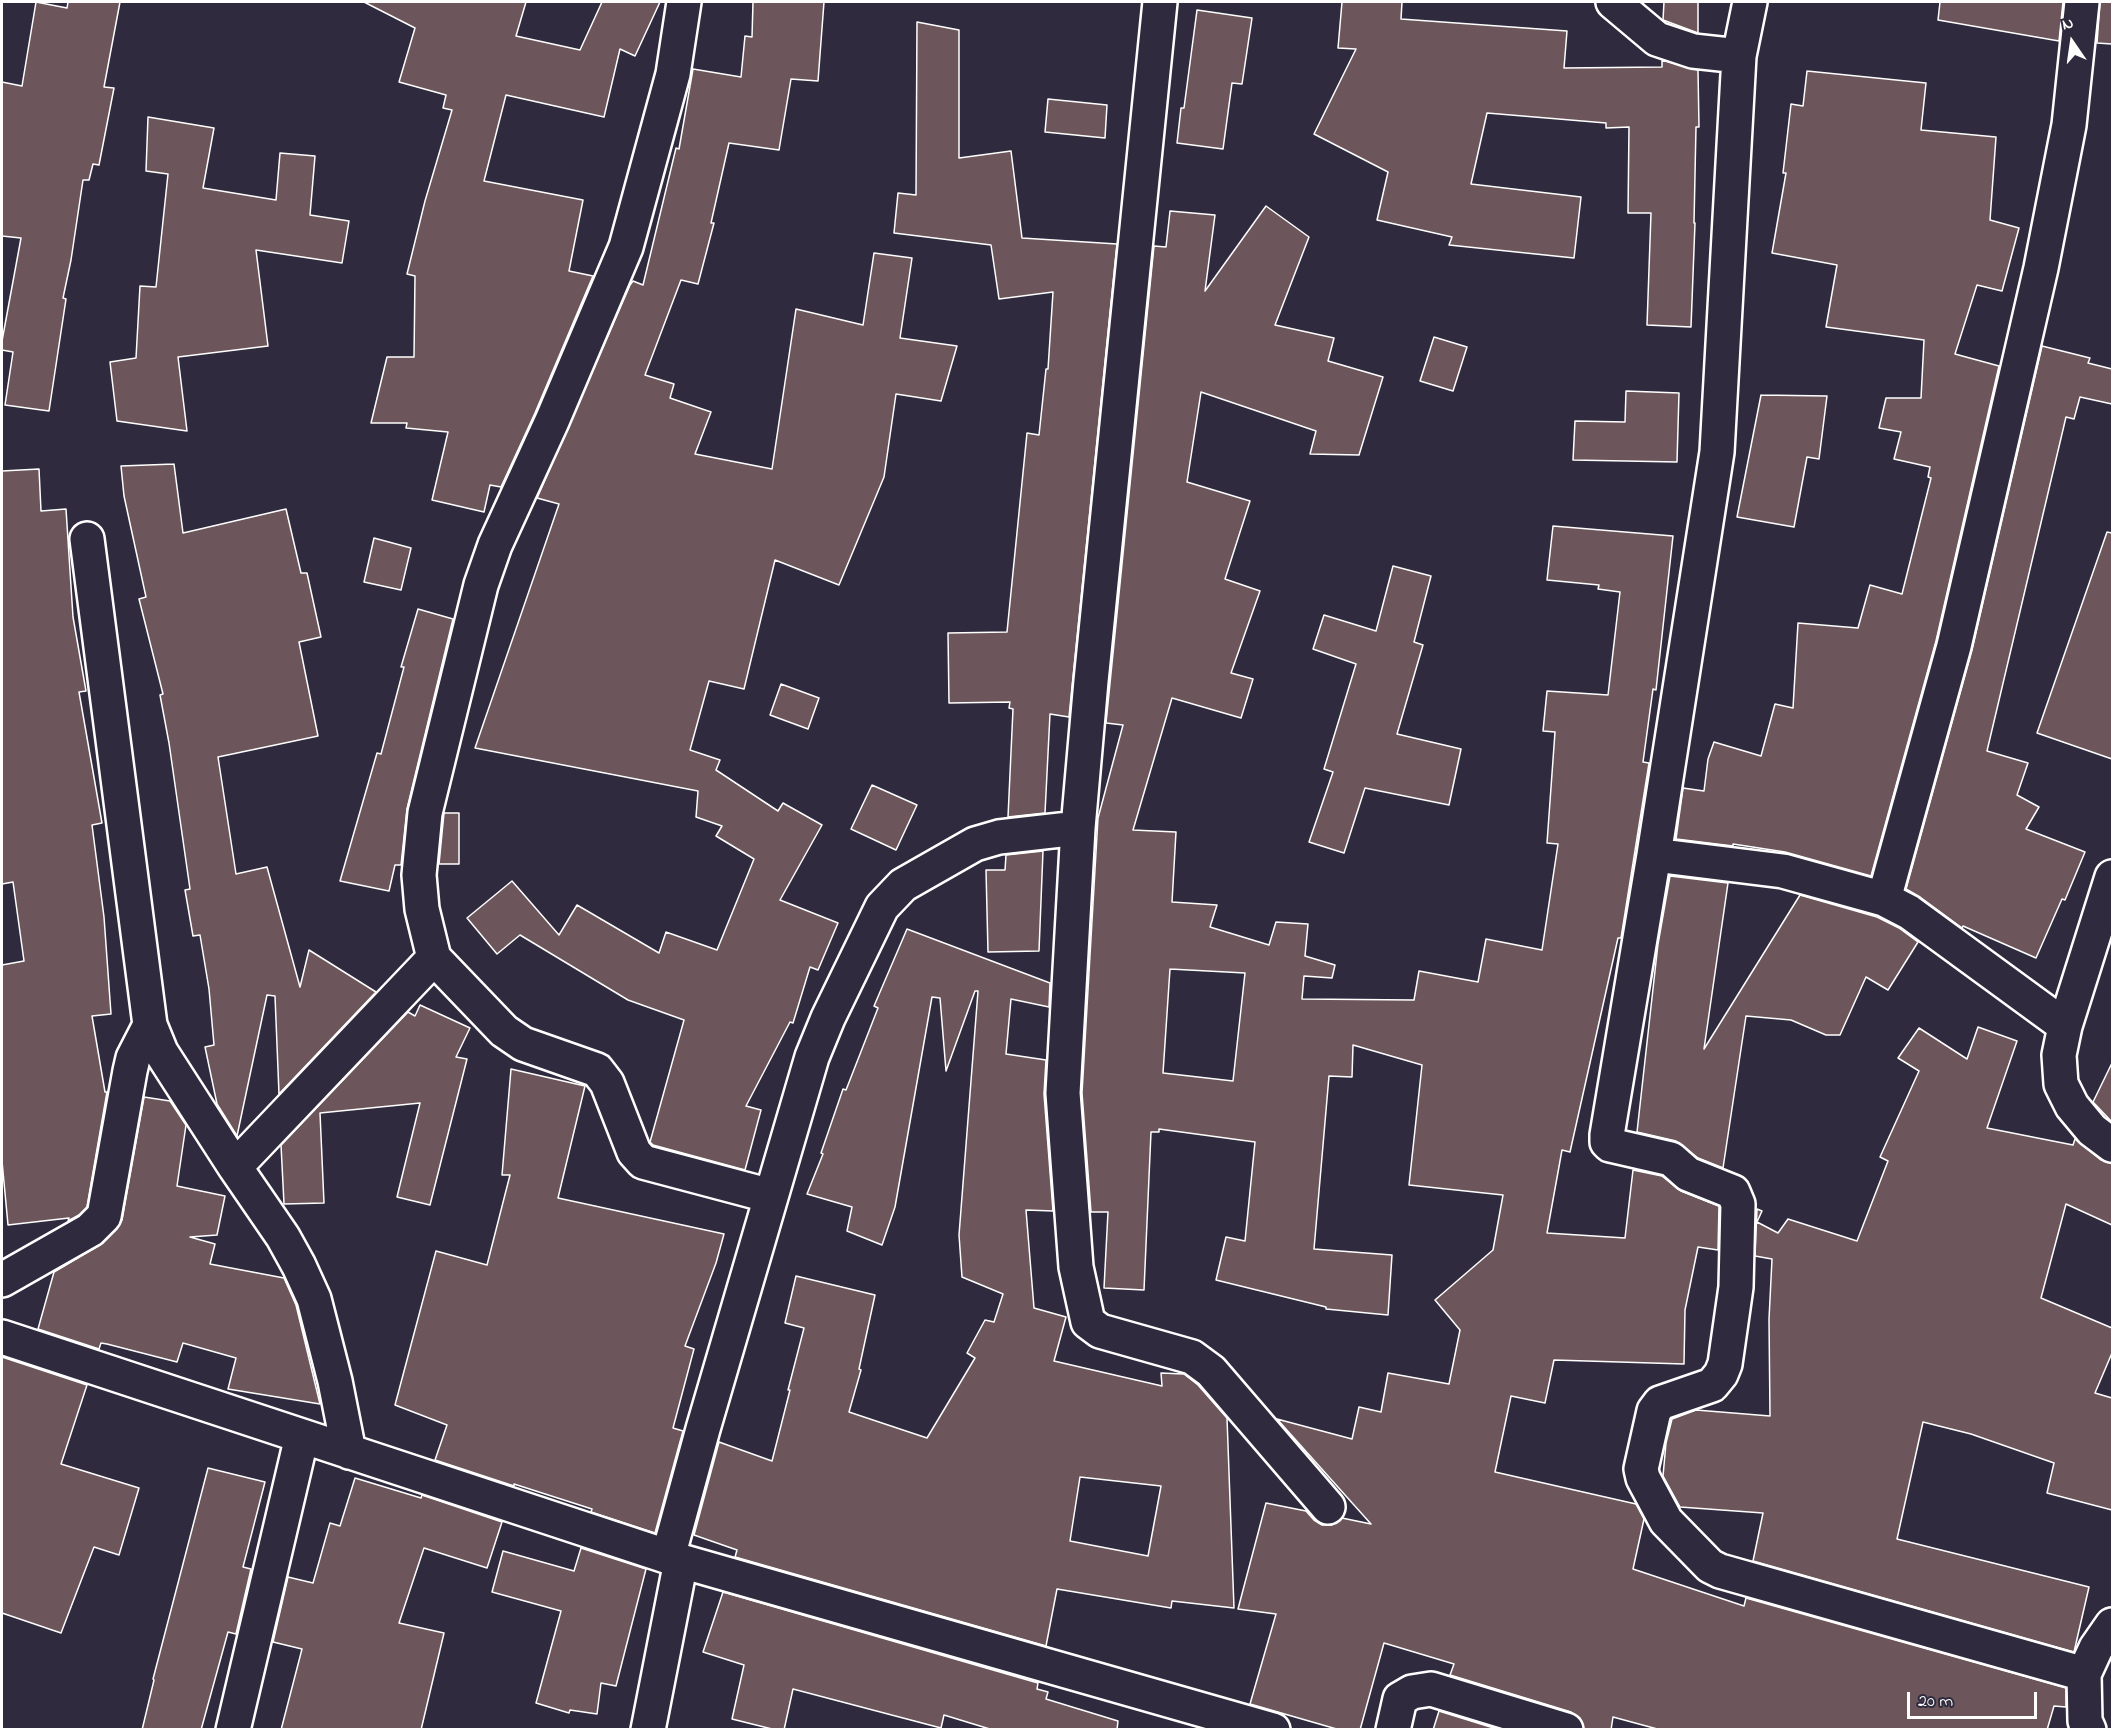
<!DOCTYPE html>
<html>
<head>
<meta charset="utf-8">
<style>
  body { margin:0 }
  #map { position:relative; width:2114px; height:1731px; overflow:hidden; background:#2f2a3d; font-family:"Indie Flower",sans-serif }
  canvas { display:block }
  .frame { position:absolute; inset:0; border:3px solid #fff; pointer-events:none }
  .north { position:absolute; left:2042px; top:12px; width:60px; height:60px; -webkit-text-stroke:4px #2f2a3d; paint-order:stroke; rotate:347deg; font-size:16px; font-weight:700; line-height:24px; text-align:center; color:#fff }
  .north::after { content:''; display:block; margin:auto; width:21px; height:27px; background:#fff; clip-path:polygon(50% 0,100% 100%,50% 72%,0 100%) }
  .scale { position:absolute; left:1907px; top:1692px; width:130px; height:27px; box-sizing:border-box; border:3px solid #fff; border-top:0; padding-left:8px; font-size:18px; line-height:21px; white-space:nowrap; color:#fff; -webkit-text-stroke:4px #2f2a3d; paint-order:stroke }
</style>
</head>
<body>
<div id="map">
<canvas width="2114" height="1731"></canvas>
<div class="frame"></div>
<div class="north">N</div>
<div class="scale">20 m</div>
</div>
<script>
const g = document.querySelector('canvas').getContext('2d');
g.lineJoin = 'round';
function fillPath(path, color) { g.fillStyle = color; g.fill(path, 'evenodd'); }
const shape = rows => new Path2D(rows.map(r => 'M' + r).join(''));
function strokePath(path, color, width, dash) { g.strokeStyle = color; g.lineWidth = width; g.lineCap = dash ? 'butt' : 'round'; g.setLineDash(dash || []); g.stroke(path); }
const building = shape([
  [36,2,67,8,68,2,120,2,104,87,114,88,99,165,93,164,89,180,83,180,71,260,63,298,66,299,49,411,5,405,13,352,2,350,2,341,21,238,2,236,2,82,22,86,36,2],
  [364,2,526,2,516,36,580,50,602,2,660,2,635,56,620,49,604,117,506,95,484,181,583,200,569,271,593,276,535,413,501,487,490,485,484,512,432,500,448,432,406,428,407,423,371,423,387,357,414,357,415,276,407,274,425,201,452,110,443,108,446,95,399,82,415,28,364,2],
  [753,2,824,2,818,81,791,79,779,150,729,143,711,223,714,223,698,284,681,280,645,375,674,384,670,398,711,412,695,454,772,469,796,309,863,325,874,253,912,258,900,338,957,346,941,401,896,394,884,477,839,585,775,560,744,689,709,681,690,750,720,760,716,770,778,811,783,803,822,825,780,900,838,923,818,970,810,967,793,1023,790,1022,746,1106,761,1110,745,1170,653,1145,650,1142,684,1020,628,1000,520,935,497,954,467,918,512,881,559,935,577,905,659,953,666,932,717,950,754,859,716,836,722,826,696,817,698,791,475,748,559,504,537,498,630,285,633,281,643,285,676,148,679,149,693,69,741,77,745,36,752,37,753,2],
  [1342,2,1402,2,1401,19,1567,31,1564,68,1662,67,1662,60,1698,70,1699,127,1696,127,1694,223,1695,223,1691,327,1647,325,1651,213,1628,213,1629,127,1606,128,1606,123,1487,113,1471,184,1581,197,1574,258,1449,245,1452,237,1377,220,1388,172,1314,134,1356,49,1338,48,1342,2],
  [1664,2,1698,2,1698,33,1663,20,1664,2],
  [1940,2,2063,2,2059,41,1938,20,1940,2],
  [2100,2,2112,2,2112,44,2097,43,2100,2],
  [1197,10,1252,18,1242,84,1232,83,1223,149,1177,143,1181,108,1184,108,1197,10],
  [917,22,959,30,959,158,1011,151,1022,238,1117,244,1069,717,1050,714,1045,813,1008,817,1013,709,1009,708,1010,702,949,703,948,633,1007,632,1027,433,1039,435,1046,369,1048,369,1053,292,999,299,991,245,894,233,898,193,916,195,917,22],
  [1807,71,1926,83,1921,130,1996,137,1990,220,2019,228,2002,291,1977,285,1955,354,1999,366,1936,641,1871,876,1785,852,1733,844,1733,846,1676,839,1683,788,1704,791,1708,759,1714,742,1761,756,1775,704,1793,708,1798,623,1858,628,1870,585,1902,594,1931,478,1928,477,1930,467,1894,459,1901,432,1879,428,1886,398,1921,398,1924,340,1826,327,1837,265,1772,253,1786,173,1783,173,1791,104,1803,106,1807,71],
  [1048,99,1107,105,1105,138,1045,132,1048,99],
  [148,117,214,128,203,188,276,200,280,153,315,156,310,215,349,221,342,263,256,250,268,346,178,357,187,431,117,421,110,362,136,358,140,286,156,287,168,174,146,171,148,117],
  [1266,206,1309,237,1275,325,1334,338,1328,361,1383,377,1359,455,1310,454,1316,431,1201,392,1187,482,1250,501,1225,579,1260,591,1231,673,1253,679,1241,718,1172,698,1133,830,1176,832,1172,902,1217,905,1210,927,1269,945,1276,922,1308,924,1305,956,1335,965,1332,978,1304,976,1302,999,1414,1000,1419,971,1478,982,1486,939,1542,950,1558,844,1547,843,1555,732,1543,731,1547,691,1608,695,1620,592,1598,589,1599,585,1547,580,1553,526,1673,536,1656,690,1653,689,1643,762,1649,763,1621,938,1618,938,1570,1152,1562,1150,1547,1233,1625,1238,1633,1170,1662,1176,1681,1191,1719,1206,1718,1250,1698,1247,1685,1310,1684,1364,1554,1360,1545,1403,1511,1396,1495,1472,1636,1504,1644,1519,1633,1569,1744,1606,1746,1598,2066,1688,2066,1707,2054,1706,2047,1730,1661,1730,1613,1717,1611,1730,1584,1730,1580,1718,1571,1712,1450,1675,1454,1664,1384,1643,1360,1730,1340,1730,1250,1704,1276,1614,1238,1609,1266,1503,1306,1511,1314,1520,1322,1525,1332,1525,1342,1518,1371,1524,1277,1419,1352,1439,1359,1407,1381,1412,1388,1373,1449,1384,1460,1330,1435,1300,1493,1250,1503,1195,1409,1185,1422,1065,1353,1045,1352,1077,1329,1076,1314,1249,1392,1255,1388,1315,1326,1309,1326,1307,1216,1280,1226,1237,1245,1241,1255,1142,1159,1129,1159,1132,1151,1132,1144,1290,1104,1288,1108,1212,1091,1212,1082,1093,1098,818,1123,725,1106,723,1154,246,1166,247,1170,211,1215,215,1205,291,1266,206],
  [1170,969,1245,973,1233,1081,1163,1073,1170,969],
  [1434,337,1467,347,1453,391,1420,381,1434,337],
  [2042,346,2090,358,2088,363,2112,369,2112,404,2080,397,2074,419,2066,417,1987,751,2028,763,2017,795,2039,807,2026,829,2085,852,2065,900,2062,899,2036,958,1963,926,1962,928,1920,897,1906,889,1972,650,2042,346],
  [1626,391,1679,393,1677,462,1573,460,1575,421,1625,422,1626,391],
  [1761,395,1827,396,1819,459,1807,457,1794,527,1737,517,1761,395],
  [174,464,183,533,286,509,301,573,307,573,321,637,299,642,318,736,218,757,236,874,267,867,300,987,309,950,376,992,279,1094,275,996,267,995,237,1136,217,1104,205,1047,214,1045,209,989,200,935,193,936,185,890,190,889,169,743,160,695,163,694,139,599,146,597,124,496,121,466,174,464],
  [39,469,41,511,66,509,73,617,86,691,79,692,102,823,92,825,104,917,111,1014,92,1016,105,1092,107,1092,87,1207,79,1215,68,1221,69,1218,8,1225,2,1161,2,965,24,961,13,882,2,884,2,471,39,469],
  [2107,532,2112,533,2112,759,2037,733,2107,532],
  [374,538,411,548,401,590,364,582,374,538],
  [1393,566,1431,576,1414,642,1423,645,1397,734,1461,749,1449,805,1365,788,1344,853,1309,842,1333,772,1324,769,1356,664,1313,649,1324,615,1376,631,1393,566],
  [418,609,453,619,407,809,401,865,395,865,389,891,340,881,377,753,381,754,404,667,401,667,418,609],
  [781,684,819,698,808,729,770,715,781,684],
  [872,785,917,805,896,850,851,829,872,785],
  [444,813,459,813,459,864,439,864,444,813],
  [1043,851,1039,951,988,952,986,870,1005,870,1006,855,1043,851],
  [1670,876,1728,883,1704,1049,1800,895,1877,917,1899,928,1918,942,1888,990,1866,977,1840,1035,1826,1035,1791,1020,1746,1016,1723,1168,1698,1158,1676,1141,1637,1132,1658,944,1670,876],
  [907,929,1050,983,1049,1007,1011,999,1006,1054,1046,1060,1044,1094,1053,1211,1026,1210,1034,1308,1066,1317,1054,1361,1162,1386,1161,1373,1184,1374,1198,1385,1227,1418,1234,1608,1172,1601,1171,1608,1057,1589,1046,1646,735,1557,737,1550,694,1535,719,1442,772,1461,790,1390,788,1390,804,1328,785,1323,796,1276,875,1295,859,1369,861,1370,849,1412,927,1438,975,1358,967,1353,985,1320,994,1322,1003,1294,962,1277,959,1235,978,991,975,991,946,1071,940,998,932,997,895,1207,882,1245,847,1231,852,1207,807,1194,823,1154,821,1153,843,1089,846,1090,878,1008,874,1006,907,929],
  [1080,1477,1161,1486,1148,1556,1070,1541,1080,1477],
  [420,1005,470,1028,456,1057,467,1059,430,1205,397,1197,420,1103,320,1113,324,1203,284,1204,281,1145,408,1012,415,1016,420,1005],
  [1978,1027,2017,1041,1987,1128,2073,1145,2075,1139,2101,1160,2112,1163,2112,1225,2066,1204,2041,1298,2112,1328,2112,1353,2095,1393,2112,1398,2112,1510,2047,1493,2054,1463,1971,1434,1923,1422,1897,1539,2089,1587,2074,1652,1753,1561,1763,1513,1680,1507,1663,1476,1666,1443,1672,1419,1696,1410,1770,1416,1769,1319,1772,1259,1755,1256,1757,1209,1762,1211,1757,1222,1778,1233,1788,1219,1857,1241,1888,1161,1880,1157,1919,1071,1898,1058,1919,1028,1967,1059,1978,1027],
  [2112,1063,2112,1122,2093,1102,2112,1063],
  [511,1069,585,1086,558,1198,724,1234,716,1263,685,1346,694,1349,673,1428,683,1431,655,1533,591,1512,592,1509,514,1484,514,1486,435,1460,447,1425,395,1405,436,1251,487,1265,510,1175,502,1175,511,1069],
  [144,1097,170,1101,186,1125,177,1186,225,1196,217,1235,190,1237,215,1244,210,1264,284,1278,296,1305,320,1404,228,1389,236,1358,183,1343,177,1362,107,1344,101,1343,99,1349,38,1329,54,1272,103,1243,117,1229,122,1220,144,1097],
  [2,1357,87,1385,61,1464,139,1488,119,1555,94,1547,61,1633,2,1613,2,1357],
  [208,1468,265,1482,243,1567,251,1569,236,1634,228,1632,201,1730,142,1730,154,1680,153,1679,208,1468],
  [355,1478,421,1498,422,1495,502,1522,487,1568,424,1548,399,1623,444,1633,421,1730,281,1730,302,1649,273,1642,288,1577,313,1583,330,1523,340,1526,355,1478],
  [581,1548,646,1569,616,1686,601,1683,597,1714,570,1710,569,1713,536,1703,561,1611,492,1592,503,1551,574,1571,581,1548],
  [723,1592,1038,1683,1037,1689,1048,1692,1046,1699,1118,1721,1117,1730,993,1730,944,1715,941,1728,793,1689,784,1730,776,1730,732,1719,744,1665,703,1652,723,1592],
  [1439,1711,1500,1730,1433,1730,1439,1711]
]);
const minor = shape([
  [1160,2,1091,681,1078,828,1063,1093,1076,1267,1088,1322,1100,1331,1192,1357,1211,1371,1328,1507],
  [1613,2,1657,39,1693,51,1739,56,1717,452,1654,855,1607,1135,1607,1142,1610,1145,1671,1159,1688,1174,1733,1192,1738,1204,1736,1287,1725,1364,1721,1374,1712,1385,1660,1403,1654,1411,1641,1469,1643,1478,1666,1521,1710,1566,1720,1571,2084,1674],
  [1739,56,1750,2],
  [87,539,150,1025,161,1052,235,1167],
  [1654,855,1783,871,1884,899,1909,912,2065,1026],
  [2112,877,2065,1026,2059,1055,2061,1084,2072,1106,2092,1130,2112,1145],
  [1884,899,1954,646,2041,268,2069,125,2082,2],
  [434,958,504,1031,523,1044,597,1070,607,1083,634,1152,643,1162,771,1196],
  [2,1280,90,1230,104,1216,130,1071,133,1058,150,1025],
  [2,1337,681,1561,1273,1730],
  [349,1452,335,1381,314,1299,299,1266,283,1237,235,1167,434,958,422,909,419,875,425,813,481,585,495,545,552,421,626,247,673,74,684,2],
  [668,1557,703,1429,812,1057,828,1018,882,907,903,885,975,844,999,837,1078,828],
  [233,1730,302,1436],
  [648,1730,681,1561],
  [1393,1730,1400,1699,1412,1692,1431,1689,1566,1730],
  [2089,1730,2085,1721,2084,1674,2096,1648,2112,1625]
]);
fillPath(building, '#6c565b');
strokePath(building, '#fff', 1.5);
strokePath(minor, '#fff', 38);
strokePath(minor, '#2f2a3d', 33);
</script>
</body>
</html>
